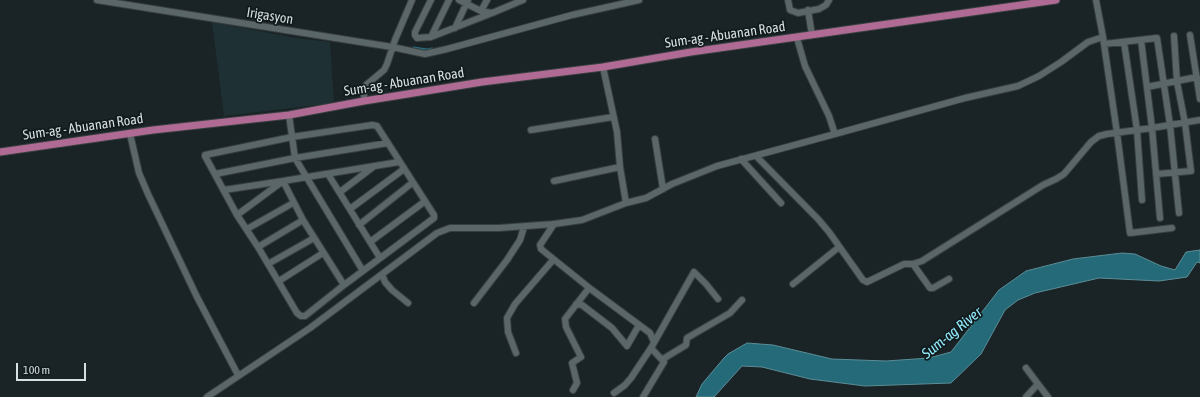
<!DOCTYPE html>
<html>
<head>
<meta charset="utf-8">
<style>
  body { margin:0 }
  #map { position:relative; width:1200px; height:397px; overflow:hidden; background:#1a2325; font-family:"Asap Condensed",sans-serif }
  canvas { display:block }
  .scale { position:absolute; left:16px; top:363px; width:70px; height:18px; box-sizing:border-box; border:2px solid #d8dfe0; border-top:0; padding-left:5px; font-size:12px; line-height:14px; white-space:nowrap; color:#d8dfe0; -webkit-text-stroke:3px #111a1c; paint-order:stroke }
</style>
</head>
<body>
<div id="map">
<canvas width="1200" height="397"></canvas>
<div class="scale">100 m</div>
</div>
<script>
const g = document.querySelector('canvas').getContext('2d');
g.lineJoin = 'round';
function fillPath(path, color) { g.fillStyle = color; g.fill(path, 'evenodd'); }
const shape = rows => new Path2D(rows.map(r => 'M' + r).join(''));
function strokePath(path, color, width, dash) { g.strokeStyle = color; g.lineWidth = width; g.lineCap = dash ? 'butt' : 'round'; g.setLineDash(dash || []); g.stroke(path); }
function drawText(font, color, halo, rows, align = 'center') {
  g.font = font + ' "Asap Condensed",sans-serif'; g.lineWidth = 3.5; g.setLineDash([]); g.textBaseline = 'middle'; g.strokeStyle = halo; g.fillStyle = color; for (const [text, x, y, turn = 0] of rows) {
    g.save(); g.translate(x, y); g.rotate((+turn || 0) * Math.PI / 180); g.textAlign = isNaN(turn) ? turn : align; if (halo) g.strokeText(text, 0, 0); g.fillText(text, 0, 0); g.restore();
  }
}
const built = shape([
  [212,22,296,38,330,42,334,103,224,116]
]);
const water = shape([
  [1200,250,1200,263,1197,262,1187,277,1159,281,1099,278,1035,293,1018,300,1005,310,981,354,951,383,865,386,810,379,762,367,742,366,714,397,696,397,702,384,724,358,728,354,747,343,773,345,832,359,886,361,929,358,951,352,999,290,1026,271,1073,259,1122,253,1135,254,1161,266,1175,270,1186,252,1200,250]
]);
const canal = shape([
  [414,49,427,51,432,50]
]);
const minor = shape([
  [97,0,392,47,425,54,447,49,572,15,639,0],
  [431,0,415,32,415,35,417,38,431,37,492,13],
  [459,0,481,11,492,13,523,0],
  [788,0,790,10,798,13,819,9,826,5,829,0],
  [1096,0,1103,37,1117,133,1130,233,1172,228],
  [808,10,812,35],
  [481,11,487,0],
  [455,28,468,0],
  [1190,35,1200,99],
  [431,37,449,0],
  [797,38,805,66,829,116,835,134,965,98,1018,86,1039,76,1061,62,1088,42,1103,37],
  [1141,40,1152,128,1160,218],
  [1124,42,1137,130,1142,200],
  [1104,44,1157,38,1170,125,1179,213],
  [603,67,617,132,620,167,626,203],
  [1147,87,1197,77],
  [364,101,364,90,366,85,384,70,387,64,395,40,412,0],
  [289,115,295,158,363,271],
  [531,130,613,117],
  [130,134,139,173,148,194,197,297,238,375],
  [655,139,663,189],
  [756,156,818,219,829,232,863,280,867,282,904,264,913,264,922,261,1043,185,1056,179,1064,174,1091,142,1099,136,1107,134,1152,128,1200,120],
  [741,159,781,203],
  [215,174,295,158,388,143],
  [328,174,380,258],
  [1157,174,1191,171,1185,123,1177,82,1174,36],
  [554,181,620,167],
  [224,190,283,181,303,220,344,285,434,218,434,215,377,126,372,125,292,137,205,155,205,156,237,215,258,247,297,313,301,316,305,316,344,285],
  [340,192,373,167],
  [350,209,404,169],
  [237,215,283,181,399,162],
  [554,224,540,245,541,249,592,290,650,333,654,342],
  [359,225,412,183],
  [247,229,293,203],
  [370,242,424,202],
  [258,247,303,220],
  [268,264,314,238],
  [913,264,930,288,933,288,949,279],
  [382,274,385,282,392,290,408,303],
  [279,281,323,253],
  [793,284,839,247],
  [474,303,507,260,520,240,524,227],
  [576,304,582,305,612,328,627,346,639,325],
  [516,353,508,332,507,318,515,304,553,260],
  [663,359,686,345,687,338,730,313,742,300],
  [1026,368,1038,384],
  [573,390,577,383,572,363,581,357,566,327,565,319,589,288],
  [614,393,625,385,631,378,651,348,694,272,706,284,718,299],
  [207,397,310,328,437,233,450,228,499,228,554,224,582,220,626,203,646,198,672,184,717,166,835,134],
  [643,397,664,362,651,348],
  [1026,397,1038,384,1048,397]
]);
const major = shape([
  [0,152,153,130,289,115,364,101,482,82,603,67,691,52,1056,0]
]);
const streetNames = [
  ["Irigasyon",270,16,9],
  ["Sum-ag - Abuanan Road",725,35,-8],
  ["Sum-ag - Abuanan Road",404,82,-9],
  ["Sum-ag - Abuanan Road",83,127,-8]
];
const waterNames = [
  ["Sum-ag River",952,333,-39]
];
fillPath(built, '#1f3034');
fillPath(water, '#256a78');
strokePath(water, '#5b8d97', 1);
strokePath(canal, '#256a78', 5);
strokePath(minor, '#383f40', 8);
strokePath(major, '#383f40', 9);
strokePath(minor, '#5b6669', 6);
strokePath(major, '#af6b93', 7);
drawText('14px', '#d8dfe0', '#111a1c', streetNames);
drawText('italic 15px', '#91eafd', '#111a1c', waterNames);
</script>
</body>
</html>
